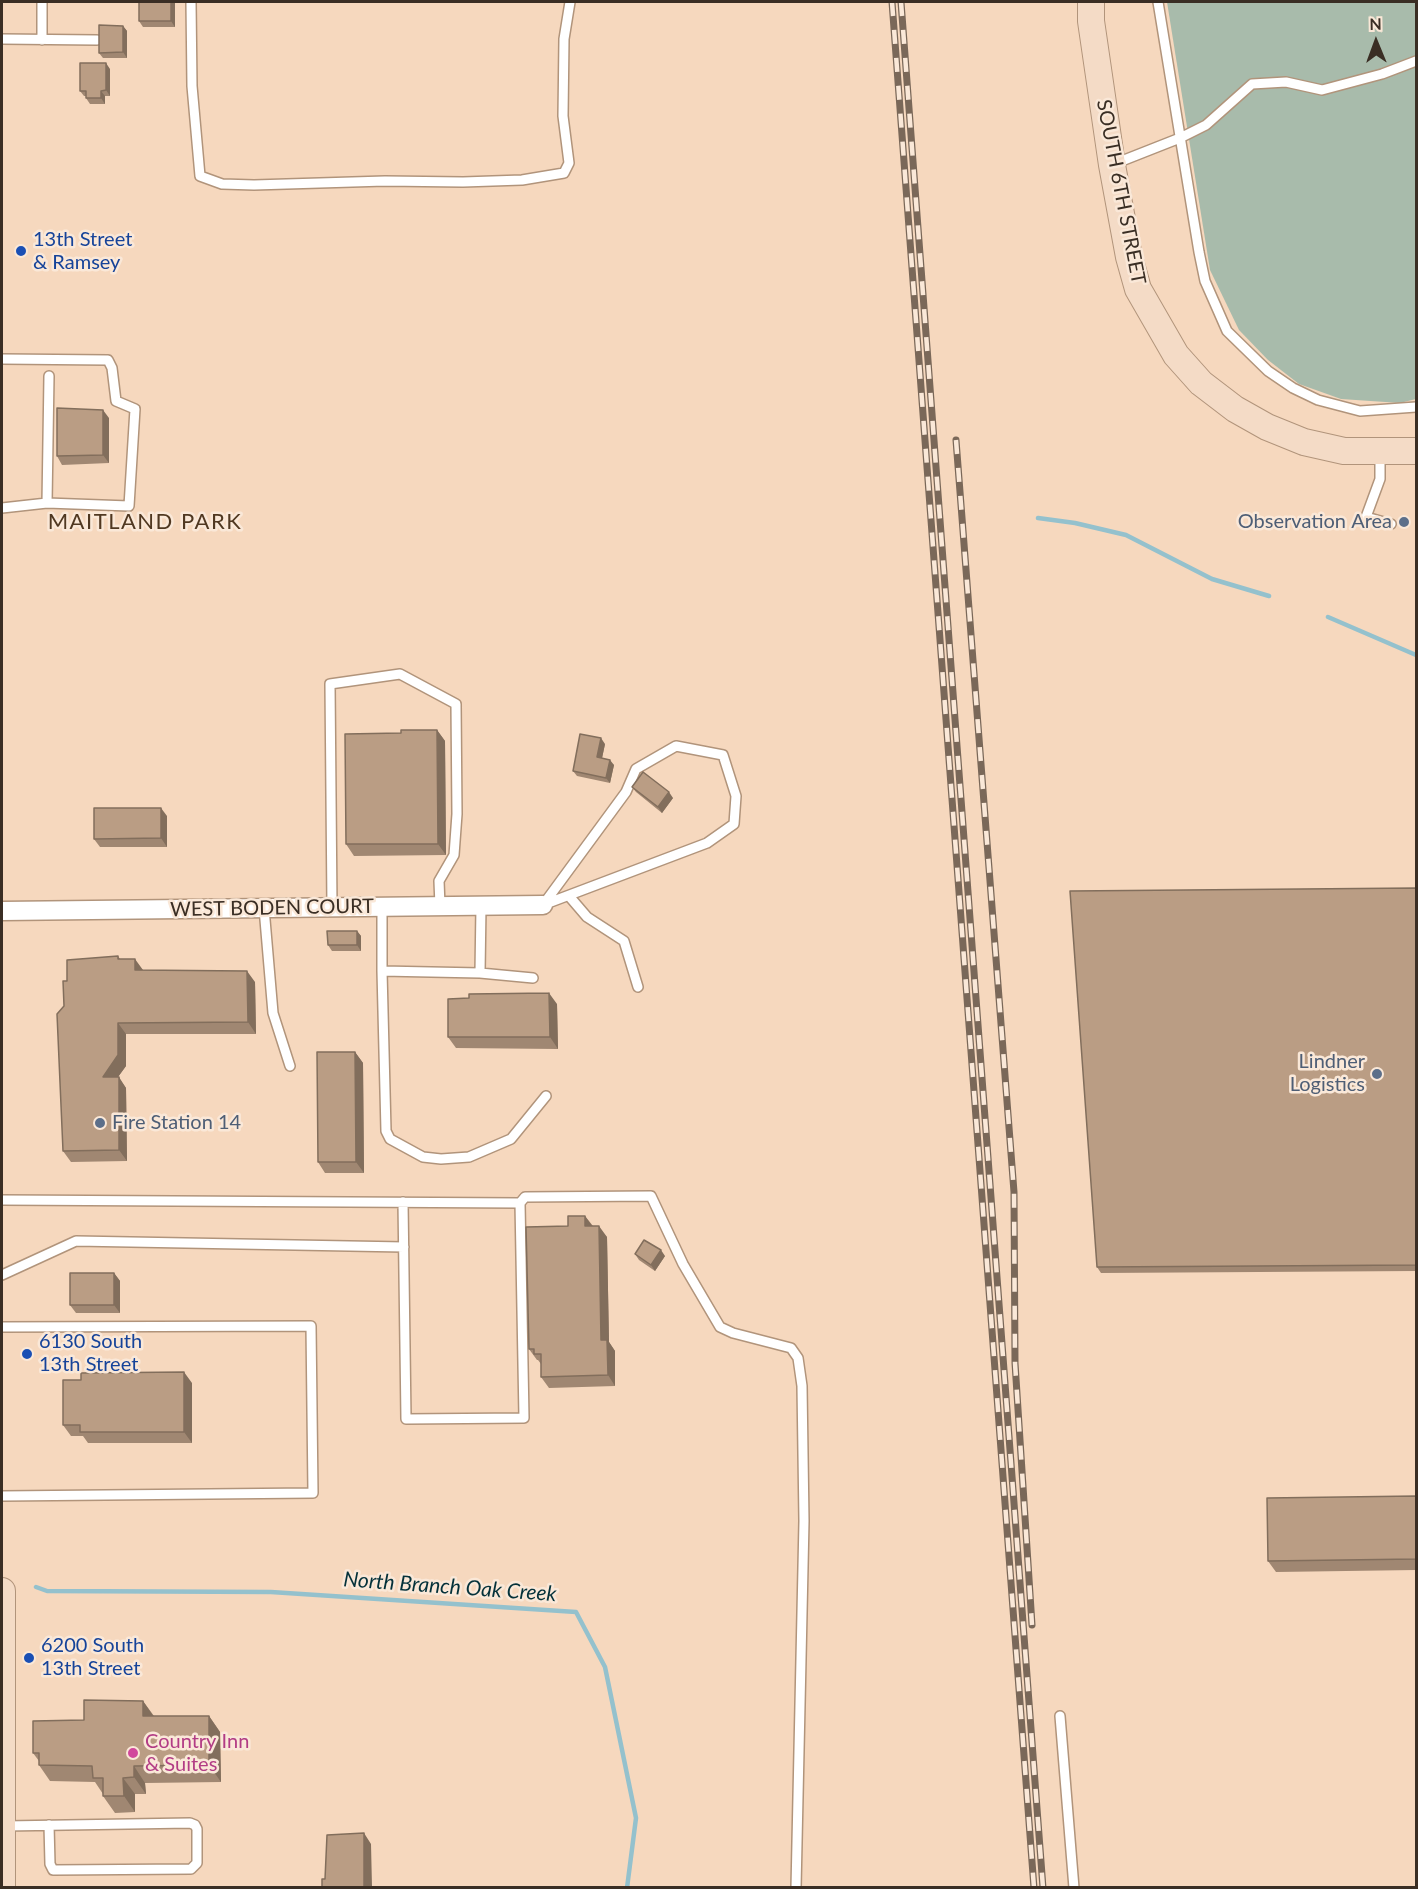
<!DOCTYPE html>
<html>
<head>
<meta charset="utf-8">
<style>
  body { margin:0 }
  #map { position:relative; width:1418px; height:1889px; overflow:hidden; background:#f6d8be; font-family:Lato,sans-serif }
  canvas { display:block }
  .frame { position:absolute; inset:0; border:3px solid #3a2e24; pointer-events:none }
  .north { position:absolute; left:1346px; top:12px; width:60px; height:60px; -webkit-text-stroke:4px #fae8d8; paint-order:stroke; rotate:359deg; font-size:16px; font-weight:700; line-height:24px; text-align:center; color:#3a2e24 }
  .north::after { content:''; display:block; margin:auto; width:21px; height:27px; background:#3a2e24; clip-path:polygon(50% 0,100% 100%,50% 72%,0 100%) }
</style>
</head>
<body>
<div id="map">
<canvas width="1418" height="1889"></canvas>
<div class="frame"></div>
<div class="north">N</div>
</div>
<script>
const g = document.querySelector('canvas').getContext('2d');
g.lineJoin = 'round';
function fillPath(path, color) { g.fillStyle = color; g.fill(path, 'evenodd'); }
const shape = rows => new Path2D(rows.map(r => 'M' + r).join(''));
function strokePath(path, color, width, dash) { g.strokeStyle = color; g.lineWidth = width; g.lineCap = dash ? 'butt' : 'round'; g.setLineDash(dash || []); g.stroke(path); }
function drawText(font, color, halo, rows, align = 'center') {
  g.font = font + ' Lato,sans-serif'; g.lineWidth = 5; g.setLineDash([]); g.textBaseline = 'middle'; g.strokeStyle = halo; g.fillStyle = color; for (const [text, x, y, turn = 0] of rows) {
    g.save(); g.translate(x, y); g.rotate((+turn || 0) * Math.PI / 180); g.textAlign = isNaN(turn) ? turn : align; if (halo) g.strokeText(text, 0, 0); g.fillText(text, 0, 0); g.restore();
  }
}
const green = shape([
  [1167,2,1416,2,1416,399,1400,403,1341,399,1299,384,1268,360,1239,330,1210,270]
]);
const stream = shape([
  [1038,518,1075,523,1126,535,1212,579,1269,596],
  [1328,617,1416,655],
  [36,1587,47,1591,271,1592,576,1612,605,1667,636,1818,627,1888]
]);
const lane = shape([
  [191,2,192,86,200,176,222,184,254,185,385,181,463,182,522,180,564,173,569,163,563,116,564,39,570,2],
  [1158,2,1199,252,1205,281,1227,331,1268,371,1293,388,1318,400,1360,411,1416,407],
  [2,39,97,40],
  [42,40,42,2],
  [1114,164,1180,138,1206,125,1252,84,1286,82,1322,90,1382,74,1416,61],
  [2,359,108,360,112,368,116,401,135,409,129,506,47,503,2,508],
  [1380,453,1380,479,1366,517,1391,524],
  [47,503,49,376],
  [676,746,723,755,736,796,734,824,707,843,543,905,626,792,636,769,676,746],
  [569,896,587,917,624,941,638,987],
  [332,907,330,684,400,674,456,704,457,814,454,855,439,881,440,906],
  [382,907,382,971,480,973,481,906],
  [264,908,273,1013,290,1066],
  [382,971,386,1131,390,1139,423,1157,441,1159,469,1157,511,1139,546,1096],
  [480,973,533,978],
  [2,1200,520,1203,524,1418,406,1419,403,1202],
  [520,1203,525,1197,651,1196,683,1264,720,1327,733,1333,791,1348,798,1358,802,1386,804,1521,796,1888],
  [2,1275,76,1241,404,1247],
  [2,1327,311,1326,313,1493,2,1496],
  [1060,1716,1074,1888],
  [5,1826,190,1823,195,1825,197,1829,197,1863,191,1869,53,1870,50,1864,49,1825]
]);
const street = shape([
  [2,911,543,905]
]);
const secondary = shape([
  [1091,2,1091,21,1112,165,1129,257,1138,289,1176,355,1201,383,1235,409,1267,427,1304,442,1344,451,1416,451],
  [2,1591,2,1888]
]);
const rail = shape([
  [892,2,1034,1888],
  [901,2,1043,1888],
  [956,440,1014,1192,1015,1363,1032,1625]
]);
const wall = shape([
  [139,2,175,2,175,27,143,27,139,21],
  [123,26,127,31,127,58,103,58,99,53],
  [110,69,110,96,105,96,105,104,90,104,86,98,86,96,84,96,80,91],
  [109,418,109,463,62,465,57,456],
  [437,730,445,741,446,855,354,856,346,844,401,733],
  [605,744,602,758,614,765,610,783,577,776,573,771],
  [632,787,673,798,662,813,636,792],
  [167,816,167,847,100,847,94,839],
  [1416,888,1416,1271,1101,1273,1097,1267],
  [357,931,361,936,361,951,332,951,328,945],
  [118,956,120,959,143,970,255,982,256,1034,126,1034,126,1066,118,1077,126,1088,127,1161,71,1162,63,1151,64,1006],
  [557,1004,558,1049,456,1048,448,1037],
  [355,1052,363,1063,364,1173,325,1173,318,1162],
  [585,1216,593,1226,607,1237,609,1342,615,1351,615,1386,549,1388,541,1377,541,1364,538,1360,537,1360,529,1349,568,1226],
  [635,1254,665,1256,655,1271,639,1260],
  [114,1273,120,1281,120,1313,76,1313,70,1305],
  [192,1383,192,1443,88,1443,83,1436,71,1436,63,1425],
  [1416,1496,1416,1570,1276,1572,1268,1561],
  [143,1701,154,1716,209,1716,220,1732,221,1782,145,1783,146,1794,135,1794,135,1812,115,1813,103,1796,103,1794,95,1782,50,1781,39,1765,39,1761,33,1753,84,1720]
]);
const shadedWall = shape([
  [171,2,175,2,175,27,171,21],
  [123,26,127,31,127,58,123,52],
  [106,63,110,69,110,96,106,90],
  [101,91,105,96,105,104,101,98],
  [103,410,109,418,109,463,103,455],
  [437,730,445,741,446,855,438,844],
  [601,738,605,744,601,763,597,757],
  [610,760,614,765,610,783,606,778],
  [669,792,673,798,662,813,658,807],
  [161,808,167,816,167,847,161,838],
  [357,931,361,936,361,951,357,945],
  [135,959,143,970,135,970],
  [247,971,255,982,256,1034,248,1022],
  [549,993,557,1004,558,1049,550,1037],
  [118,1023,126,1034,126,1066,110,1088,103,1077],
  [355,1052,363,1063,364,1173,356,1162],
  [119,1077,126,1088,127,1161,119,1150],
  [585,1216,593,1227,585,1226],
  [599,1226,607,1237,609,1342,615,1351,615,1386,608,1375,601,1340],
  [661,1250,665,1256,655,1271,651,1265],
  [114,1273,120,1281,120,1313,114,1305],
  [184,1372,192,1383,192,1443,184,1432],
  [143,1701,154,1717,143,1716],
  [209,1716,220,1732,221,1782,209,1765],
  [134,1766,145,1783,146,1794,134,1777],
  [123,1778,135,1794,135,1812,124,1796],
  [364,1833,371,1844,372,1887,364,1887]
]);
const building = shape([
  [139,2,171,2,171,21,139,21,139,2],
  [99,25,123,26,123,52,99,53,99,25],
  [80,63,106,63,106,90,101,91,101,98,86,98,86,91,80,91,80,63],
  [57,408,103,410,103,455,57,456,57,408],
  [401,730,437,730,438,844,346,844,345,734,401,733,401,730],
  [580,734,601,738,597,757,610,760,606,778,573,771,580,734],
  [643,772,669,792,658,807,632,787,643,772],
  [94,808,161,808,161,838,94,839,94,808],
  [1416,888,1416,1265,1097,1267,1070,891,1416,888],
  [327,931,357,931,357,945,328,945,327,931],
  [118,956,118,959,135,959,135,970,247,971,248,1022,118,1023,118,1055,103,1077,119,1077,119,1150,63,1151,57,1014,64,1006,63,981,67,981,67,960,118,956],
  [549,993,550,1037,448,1037,448,999,469,998,469,994,549,993],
  [317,1052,355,1052,356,1162,318,1162,317,1052],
  [568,1216,585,1216,585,1226,599,1226,601,1340,607,1340,608,1375,541,1377,541,1354,534,1354,534,1349,529,1349,526,1227,568,1226,568,1216],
  [644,1240,661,1250,651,1265,635,1254,644,1240],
  [70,1273,114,1273,114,1305,70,1305,70,1273],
  [184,1372,184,1432,80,1432,80,1425,63,1425,63,1380,81,1380,81,1373,184,1372],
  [1416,1496,1416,1559,1268,1561,1267,1498,1416,1496],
  [84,1700,143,1701,143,1716,209,1716,209,1765,134,1766,134,1777,123,1778,124,1796,103,1796,103,1778,93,1778,92,1766,39,1765,39,1753,33,1753,33,1721,84,1720,84,1700],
  [364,1833,364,1887,322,1887,322,1879,325,1879,327,1835,364,1833]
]);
const markers = [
  [21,251,6,"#1a4fb4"],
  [1404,522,6,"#5c6f8a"],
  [1377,1074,6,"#5c6f8a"],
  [100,1123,6,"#5c6f8a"],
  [27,1354,6,"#1a4fb4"],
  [29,1658,6,"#1a4fb4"],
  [133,1753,6,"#d1479c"]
];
const streetNames = [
  ["SOUTH 6TH STREET",1121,192,79],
  ["WEST BODEN COURT",272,908,-1]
];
const transitNames = [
  ["13th Street",33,240],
  ["& Ramsey",33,263],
  ["6130 South",39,1342],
  ["13th Street",39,1365],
  ["6200 South",41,1646],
  ["13th Street",41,1669]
];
const serviceNames = [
  ["Observation Area",1392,522],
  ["Lindner",1365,1062],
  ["Logistics",1365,1085],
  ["Fire Station 14",112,1123,"left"]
];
const hotelNames = [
  ["Country Inn",145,1742],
  ["& Suites",145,1765]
];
const waterNames = [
  ["North Branch Oak Creek",450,1587,4]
];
const quarterNames = [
  ["MAITLAND PARK",145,522]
];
fillPath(green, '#a8bbab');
strokePath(stream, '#94c1cd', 4.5);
strokePath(lane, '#b1947b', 12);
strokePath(street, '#b1947b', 21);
strokePath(secondary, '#b1947b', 28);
strokePath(lane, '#fff', 9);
strokePath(street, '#fff', 18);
strokePath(secondary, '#f4dbc6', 26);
strokePath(rail, '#7a6859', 7);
strokePath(rail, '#fae8d8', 4.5, [14]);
fillPath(wall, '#a08772');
fillPath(shadedWall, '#826e5c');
fillPath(building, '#ba9d84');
strokePath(building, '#826e5c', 1.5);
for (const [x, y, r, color] of markers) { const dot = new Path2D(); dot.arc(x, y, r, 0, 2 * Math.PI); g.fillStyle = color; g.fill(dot); strokePath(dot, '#fae8d8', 2); }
drawText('20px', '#3a2e24', '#fae8d8', streetNames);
drawText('20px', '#164399', '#fae8d8', transitNames, 'left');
drawText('20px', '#4e5e75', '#fae8d8', serviceNames, 'right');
drawText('20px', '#b23c85', '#fae8d8', hotelNames, 'left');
drawText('italic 21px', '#04313a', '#fae8d8', waterNames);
g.letterSpacing = '1.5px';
drawText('22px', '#503821', '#fae8d8', quarterNames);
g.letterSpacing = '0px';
</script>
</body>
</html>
